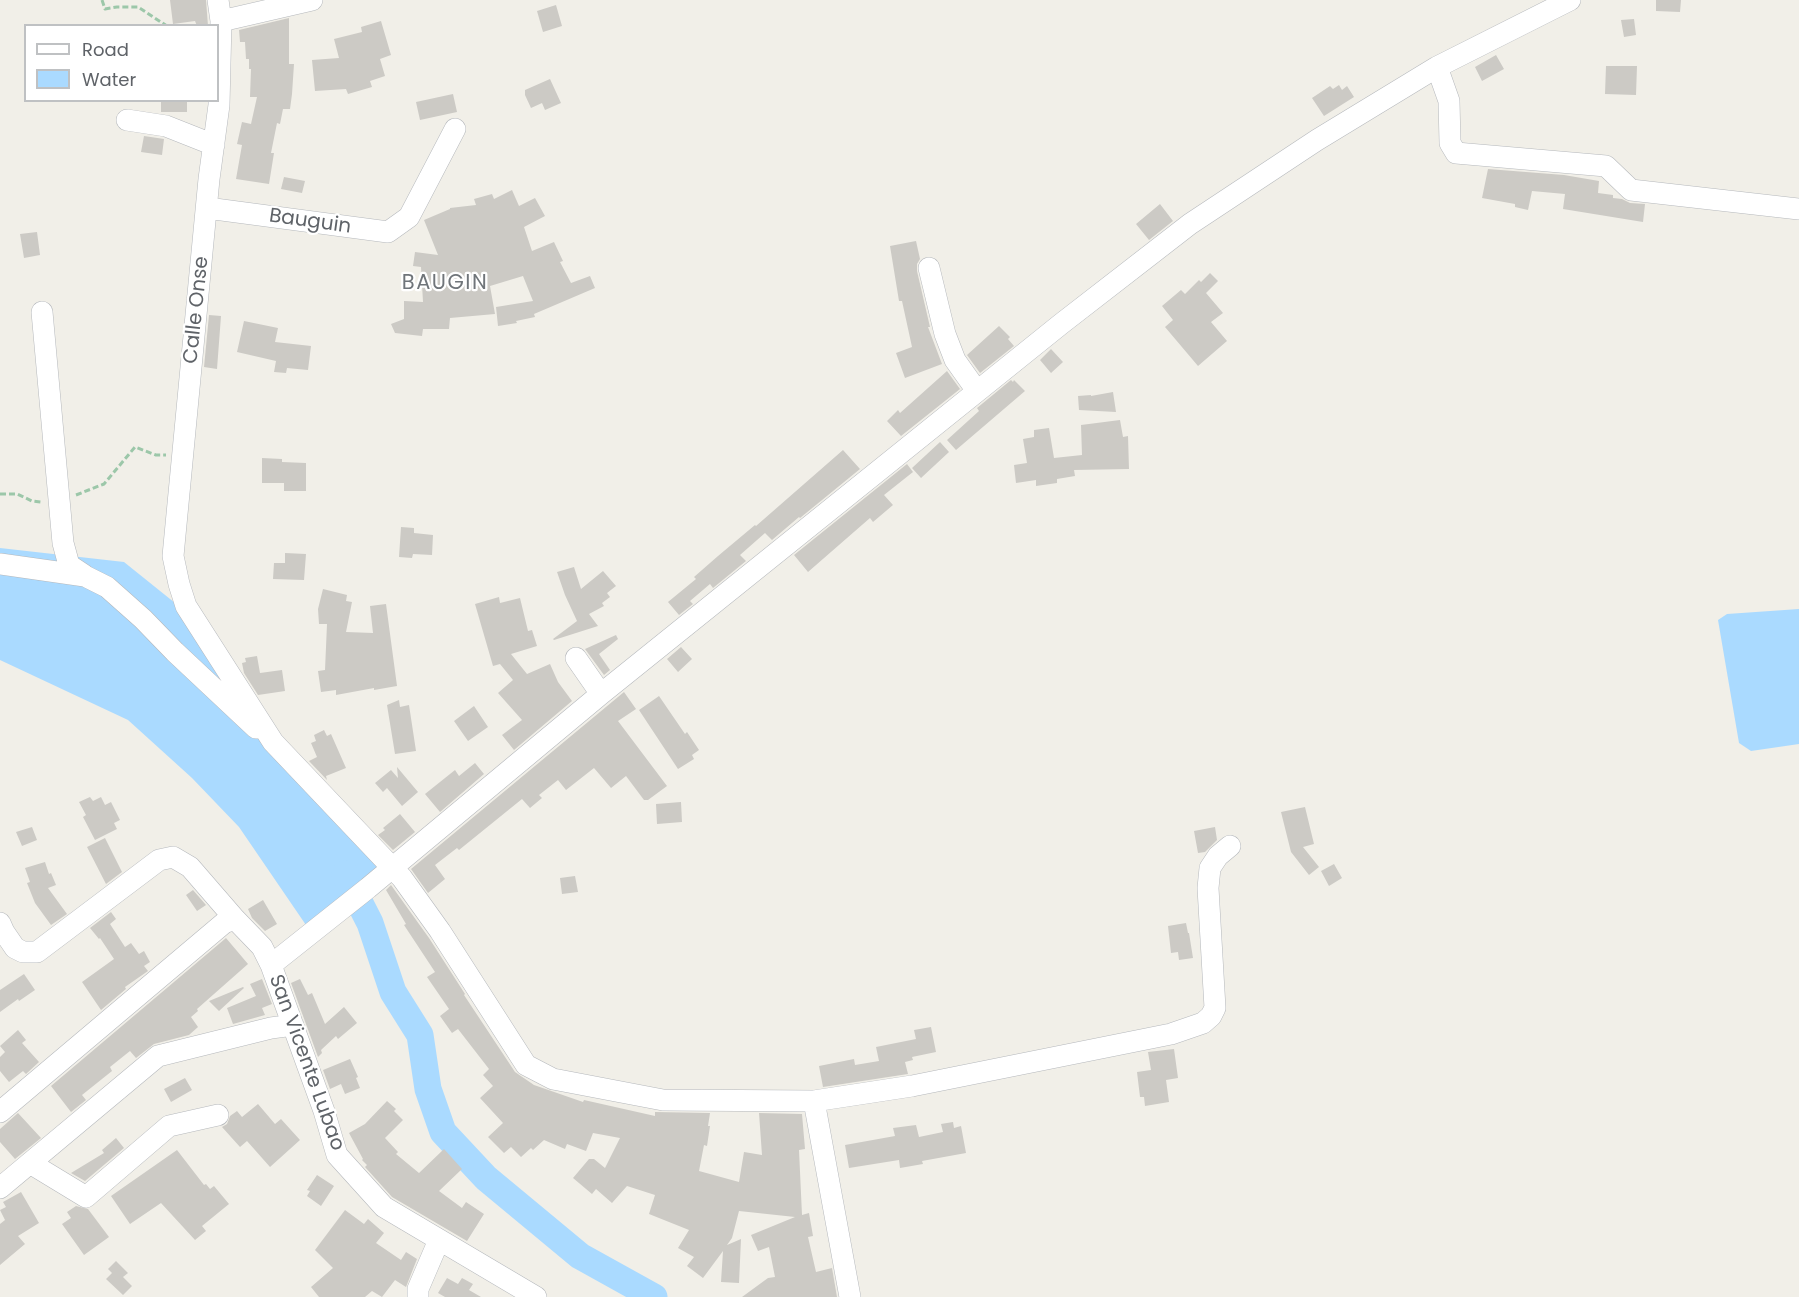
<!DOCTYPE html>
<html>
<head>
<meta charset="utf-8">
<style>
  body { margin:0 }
  #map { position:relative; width:1799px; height:1297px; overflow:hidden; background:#f1efe8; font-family:Poppins,sans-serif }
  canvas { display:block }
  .legend { position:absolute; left:24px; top:24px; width:195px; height:78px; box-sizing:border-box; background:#fff; border:2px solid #bfc1c3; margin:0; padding:8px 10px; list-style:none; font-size:18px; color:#5f6368 }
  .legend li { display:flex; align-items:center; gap:12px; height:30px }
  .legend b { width:30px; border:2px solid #bfc1c3 }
</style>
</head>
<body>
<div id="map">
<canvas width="1799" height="1297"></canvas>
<ul class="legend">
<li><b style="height:8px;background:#fff"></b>Road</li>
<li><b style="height:16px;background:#aadaff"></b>Water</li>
</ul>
</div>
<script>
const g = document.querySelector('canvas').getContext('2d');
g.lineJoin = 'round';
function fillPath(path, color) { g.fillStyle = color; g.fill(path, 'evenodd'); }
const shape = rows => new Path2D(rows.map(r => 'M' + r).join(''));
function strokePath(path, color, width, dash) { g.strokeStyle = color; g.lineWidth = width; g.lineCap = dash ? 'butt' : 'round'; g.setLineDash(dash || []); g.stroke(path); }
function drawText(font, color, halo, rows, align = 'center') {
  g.font = font + ' Poppins,sans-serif'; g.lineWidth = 4.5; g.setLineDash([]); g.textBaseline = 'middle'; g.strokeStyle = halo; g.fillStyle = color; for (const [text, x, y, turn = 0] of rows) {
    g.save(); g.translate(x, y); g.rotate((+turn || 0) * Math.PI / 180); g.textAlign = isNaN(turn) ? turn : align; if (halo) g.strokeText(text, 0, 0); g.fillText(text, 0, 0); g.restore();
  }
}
const water = shape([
  [0,548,124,562,180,607,382,864,308,928,239,827,192,778,128,720,0,660],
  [1799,609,1799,744,1751,751,1739,743,1718,620,1727,614]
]);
const river = shape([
  [345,874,370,923,393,992,420,1035,428,1089,443,1132,486,1178,580,1256,654,1297]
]);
const building = shape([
  [170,0,206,0,208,26,197,26,195,21,173,24],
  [1656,0,1681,0,1680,12,1656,11],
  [556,5,562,26,543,32,537,11],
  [289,18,289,64,294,64,292,94,290,109,283,109,280,124,277,123,271,153,274,153,269,184,236,179,242,145,237,144,242,122,251,124,257,97,250,97,251,69,249,69,249,59,246,59,245,42,240,42,239,30],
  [1634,19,1636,35,1624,37,1621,20],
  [381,21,391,55,380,59,385,76,370,81,372,87,348,94,346,89,315,91,312,60,339,58,334,39,362,32,361,27],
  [1496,55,1504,69,1482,81,1475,67],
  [1606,66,1637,66,1636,95,1605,94],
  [550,79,561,103,545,110,542,103,531,108,525,95,525,90],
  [1339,85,1342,90,1347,86,1354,97,1324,116,1312,98,1330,86,1333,89],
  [453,94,457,112,420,120,416,102],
  [161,100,187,100,187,112,161,112],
  [144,136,164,139,162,155,141,152],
  [1488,169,1564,175,1599,181,1598,193,1613,195,1613,198,1622,199,1630,203,1645,204,1643,222,1563,209,1565,194,1532,191,1528,210,1515,207,1515,204,1482,198],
  [284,177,305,181,302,193,281,189],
  [512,190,519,206,535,198,545,216,524,227,532,251,554,242,563,261,560,262,571,283,590,276,595,288,534,314,535,317,516,321,517,323,498,326,496,307,533,301,523,276,490,286,495,314,450,318,449,329,423,329,422,336,395,333,391,324,404,319,404,301,423,302,421,267,413,266,415,252,438,255,424,220,450,209,450,208,476,205,474,199,492,194,494,199],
  [1160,204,1173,221,1149,240,1136,224],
  [37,232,40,255,24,258,20,234],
  [916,241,920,259,917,264,917,271,930,327,928,327,942,364,905,378,896,353,912,347,902,301,899,301,890,246],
  [1210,273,1218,281,1206,293,1223,313,1211,322,1227,341,1198,366,1165,327,1173,320,1162,306,1181,290,1185,294,1199,280,1201,282],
  [209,315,221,316,217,369,204,367],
  [244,321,278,328,275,342,311,346,308,370,287,368,286,373,274,372,276,361,237,352],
  [999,326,1010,337,1008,339,1014,346,980,373,967,355],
  [1051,349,1063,362,1051,373,1040,360],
  [947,371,960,389,901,436,887,421,898,410,900,413],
  [1011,380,1013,382,1014,380,1025,391,956,450,947,440,979,411,977,408],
  [1113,392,1116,412,1079,410,1078,396,1091,395,1091,396],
  [1120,420,1123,437,1128,436,1129,469,1074,470,1075,476,1057,479,1057,483,1036,486,1036,480,1016,483,1014,465,1027,463,1023,439,1034,437,1034,430,1049,428,1054,458,1082,455,1081,425],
  [940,442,949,452,921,478,912,468],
  [843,450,860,469,800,518,799,517,772,540,765,533,740,555,746,561,713,588,710,584,690,601,693,604,679,615,668,602,696,579,694,577,718,556,755,525,756,526],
  [262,458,282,459,282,462,306,463,306,491,284,491,284,483,262,483],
  [907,464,913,472,884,495,893,505,873,522,870,518,808,572,794,555],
  [401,527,414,528,414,533,433,535,432,555,413,554,412,558,399,557],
  [285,553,306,554,304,580,273,579,274,563,285,563],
  [574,567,581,589,603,571,616,586,607,593,610,597,602,603,604,606,589,614,598,626,554,640,553,639,577,621,565,595,557,572],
  [323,589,347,595,346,601,352,602,346,632,373,633,370,606,386,604,397,686,374,690,374,688,336,695,336,690,321,692,318,671,325,670,327,624,319,624,318,609],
  [499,597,500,603,520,598,528,631,532,630,537,646,511,654,527,674,550,664,558,682,572,701,514,750,502,735,522,720,498,693,513,680,500,664,493,666,475,604],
  [616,635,618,639,599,654,610,670,604,675,585,649],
  [681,647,692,659,678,672,667,659],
  [257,656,260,673,282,670,285,691,258,695,244,673,242,663,246,662,245,658],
  [624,692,636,709,618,721,667,786,648,800,644,800,626,776,611,788,594,768,566,790,558,780,539,795,542,798,530,808,522,799,459,850,457,848,435,865,445,879,428,893,411,869],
  [659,696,685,734,687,732,699,750,692,755,694,759,678,769,639,710],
  [399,700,400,707,409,705,416,751,395,754,387,705],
  [474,706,488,727,468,741,454,721],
  [324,730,327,736,331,734,346,768,326,776,327,780,309,761,317,757,311,743,316,741,314,735],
  [475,763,484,774,440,812,425,794,455,770,459,776],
  [397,767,418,792,402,806,387,788,383,792,375,783,391,770,398,778],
  [90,797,93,801,101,797,105,805,111,802,120,820,114,823,117,829,95,840,83,817,86,815,79,802],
  [681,802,682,822,657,824,656,804],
  [1305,807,1314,844,1303,847,1319,867,1309,875,1291,852,1281,812],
  [400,814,415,832,393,850,378,835,385,830,383,828],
  [32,827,37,840,22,846,16,832],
  [1215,827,1217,840,1205,852,1198,853,1194,831],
  [105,838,122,872,106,884,87,847],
  [45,862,49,874,51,873,56,885,48,888,67,914,51,925,35,903,27,883,30,882,25,868],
  [1334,864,1342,878,1329,886,1321,871],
  [575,876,578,892,562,894,560,878],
  [391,885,429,938,465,994,464,995,515,1072,534,1085,583,1102,584,1100,655,1116,655,1112,710,1113,708,1126,710,1126,707,1146,704,1145,699,1171,739,1182,744,1152,762,1155,759,1113,802,1114,805,1149,799,1150,802,1215,809,1213,813,1236,808,1237,816,1272,832,1268,837,1297,742,1297,768,1278,775,1277,769,1247,758,1251,751,1235,795,1217,739,1211,732,1238,727,1245,741,1239,739,1283,721,1282,723,1251,703,1278,687,1266,694,1257,678,1248,689,1230,649,1214,655,1195,627,1186,612,1203,596,1189,592,1194,573,1178,589,1159,594,1159,605,1168,620,1138,593,1133,586,1151,567,1144,565,1149,544,1140,533,1150,531,1148,521,1157,511,1147,504,1153,488,1137,503,1123,480,1098,493,1086,483,1075,489,1069,458,1029,452,1033,440,1016,449,1009,427,977,435,972,404,925,406,924,386,890],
  [193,890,206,905,197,911,186,895],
  [263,900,277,924,265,931,252,918,248,909],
  [111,912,116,919,110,924,125,947,131,943,139,954,144,951,150,962,144,966,148,971,125,987,126,989,101,1010,82,982,114,959,100,938,99,939,90,928],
  [1186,923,1188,933,1189,933,1193,958,1179,960,1178,952,1171,953,1168,926],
  [226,938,248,964,197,1009,198,1011,191,1017,198,1027,189,1035,154,1044,136,1058,130,1051,110,1067,112,1071,82,1095,86,1100,71,1112,51,1086],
  [24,974,35,990,19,1001,18,999,0,1012,0,990],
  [262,979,272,1004,262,1008,265,1015,233,1024,227,1008,256,996,250,984],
  [300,979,308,995,312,993,325,1024,344,1007,357,1023,338,1039,336,1036,321,1050,322,1053,318,1057,291,983],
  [243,987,244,988,219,1011,209,1001],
  [931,1027,936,1052,912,1057,913,1060,905,1062,908,1074,823,1087,819,1066,854,1059,855,1065,879,1061,876,1047,916,1039,914,1030],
  [18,1030,26,1040,22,1043,39,1062,26,1074,23,1071,9,1082,0,1071,0,1057,5,1052,0,1046],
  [1174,1049,1178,1078,1166,1080,1169,1102,1145,1106,1144,1097,1140,1097,1137,1072,1151,1070,1148,1052],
  [350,1059,358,1077,356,1078,360,1088,345,1094,341,1084,330,1089,323,1070],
  [185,1078,192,1090,171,1102,164,1089],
  [387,1101,396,1109,394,1111,403,1120,385,1138,398,1152,396,1154,419,1173,444,1149,462,1169,439,1191,462,1208,466,1202,484,1214,467,1241,392,1197,365,1167,367,1165,362,1160,363,1159,349,1133,365,1124],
  [258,1104,275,1124,281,1119,300,1140,270,1167,247,1141,240,1147,222,1127,227,1124,230,1116,237,1111,242,1117],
  [18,1113,41,1138,15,1159,0,1142,0,1129],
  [953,1122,954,1128,961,1126,966,1153,922,1161,923,1164,900,1168,899,1160,849,1168,845,1145,895,1136,893,1128,916,1125,919,1137,943,1132,941,1124],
  [116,1138,124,1148,85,1181,71,1173,104,1153,102,1150],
  [177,1150,204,1185,206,1184,210,1189,214,1186,229,1204,202,1226,206,1231,195,1240,161,1203,130,1224,111,1196],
  [317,1175,334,1186,321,1206,307,1196,310,1191,307,1190],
  [21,1192,39,1223,18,1236,25,1244,0,1265,0,1224,5,1220,0,1210,6,1207,3,1202],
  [76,1206,88,1209,109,1237,84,1255,62,1224,71,1218,67,1212],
  [345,1210,364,1224,368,1219,384,1233,376,1243,401,1260,406,1252,417,1259,406,1287,395,1280,382,1297,372,1291,365,1297,319,1297,311,1287,333,1268,315,1250],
  [116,1261,128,1273,123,1277,132,1286,123,1295,106,1279,112,1273,108,1269],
  [447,1278,458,1284,462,1278,473,1284,469,1290,481,1297,445,1297,438,1293]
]);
const path = shape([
  [102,0,105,9,117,7,138,7,167,26],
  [0,494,17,494,32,501,41,502],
  [76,495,104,484,135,447,156,455,166,455]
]);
const minor = shape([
  [218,0,221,21,219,105,209,179,173,556,179,584,186,606,273,742,402,878,440,931,526,1065,553,1079,663,1100,814,1101,850,1297],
  [221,21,312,0],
  [1437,67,1449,101,1450,143,1456,153,1606,166,1631,190,1799,209],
  [127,120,166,126,214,145],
  [207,208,388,232,409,217,455,129],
  [929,268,945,334,955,360,977,391],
  [42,312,63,543,69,565,84,575],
  [0,564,85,576,107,587,143,619,175,652,256,728],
  [576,658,601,694],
  [0,923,4,932,15,948,23,952,37,952,159,860,173,857,190,867,235,919,262,947,271,965,324,1111,337,1155,384,1207,536,1297],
  [271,965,368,888,601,694,1061,324,1190,224,1317,140,1437,67,1570,0],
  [814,1101,912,1086,1171,1034,1203,1023,1211,1016,1215,1008,1208,888,1210,868,1218,856,1230,846],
  [0,1112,224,923,235,919],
  [30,1163,86,1197,169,1126,218,1115],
  [0,1188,158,1056,271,1028,293,1025],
  [418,1297,418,1289,439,1240]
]);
const streetNames = [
  ["Bauguin",310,222,8],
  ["Calle Onse",197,310,-84],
  ["San Vicente Lubao",306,1063,70]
];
const neighbourhoodNames = [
  ["BAUGIN",445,284]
];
fillPath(water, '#aadaff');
strokePath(river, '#aadaff', 27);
fillPath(building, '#cccac5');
strokePath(minor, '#b5b8bc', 22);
strokePath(path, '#9cc7a9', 3, [6, 3]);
strokePath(minor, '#fff', 21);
drawText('20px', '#5f6368', '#fff', streetNames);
g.letterSpacing = '1.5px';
drawText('21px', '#70757a', '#fff', neighbourhoodNames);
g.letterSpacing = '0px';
</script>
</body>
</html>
